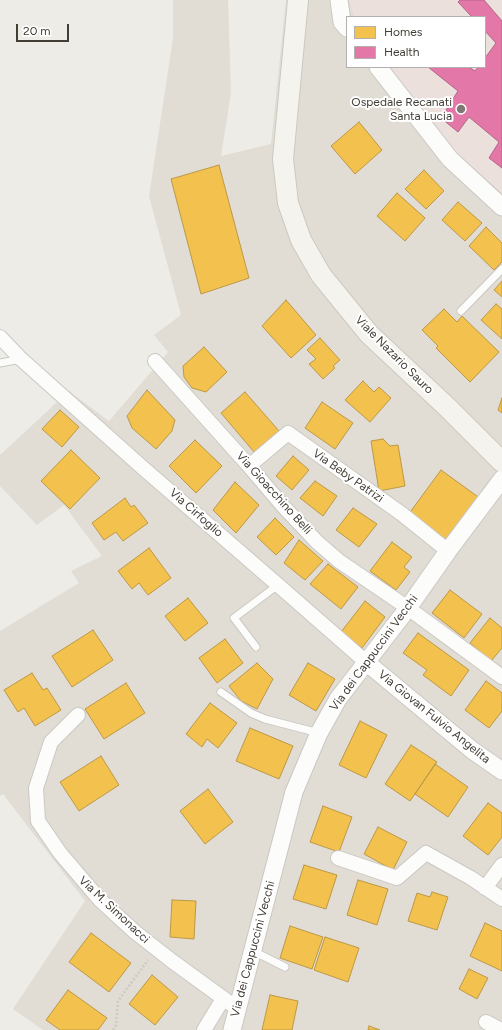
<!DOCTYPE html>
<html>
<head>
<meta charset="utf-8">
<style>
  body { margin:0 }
  #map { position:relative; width:502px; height:1030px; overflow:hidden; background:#edece7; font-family:Figtree,sans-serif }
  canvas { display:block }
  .legend { position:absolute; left:346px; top:16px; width:140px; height:52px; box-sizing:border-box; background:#fff; border:1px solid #b3b1ae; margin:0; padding:5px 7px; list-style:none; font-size:12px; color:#423d35 }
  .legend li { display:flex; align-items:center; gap:8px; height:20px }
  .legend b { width:20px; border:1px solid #b3b1ae }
  .scale { position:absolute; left:16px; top:24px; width:53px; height:18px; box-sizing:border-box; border:2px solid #423d35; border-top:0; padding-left:5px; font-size:12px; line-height:14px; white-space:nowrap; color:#423d35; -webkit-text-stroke:3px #fff; paint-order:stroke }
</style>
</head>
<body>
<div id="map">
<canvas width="502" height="1030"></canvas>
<ul class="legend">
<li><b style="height:11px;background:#f2c14e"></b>Homes</li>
<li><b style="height:11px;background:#e377a8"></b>Health</li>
</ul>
<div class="scale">20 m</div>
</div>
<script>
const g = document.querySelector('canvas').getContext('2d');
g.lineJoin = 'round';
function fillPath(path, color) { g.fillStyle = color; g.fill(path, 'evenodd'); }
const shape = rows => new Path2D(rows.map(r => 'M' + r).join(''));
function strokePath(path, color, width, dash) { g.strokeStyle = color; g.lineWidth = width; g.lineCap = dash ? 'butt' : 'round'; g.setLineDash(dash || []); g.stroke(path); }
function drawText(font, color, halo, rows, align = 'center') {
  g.font = font + ' Figtree,sans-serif'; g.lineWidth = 4; g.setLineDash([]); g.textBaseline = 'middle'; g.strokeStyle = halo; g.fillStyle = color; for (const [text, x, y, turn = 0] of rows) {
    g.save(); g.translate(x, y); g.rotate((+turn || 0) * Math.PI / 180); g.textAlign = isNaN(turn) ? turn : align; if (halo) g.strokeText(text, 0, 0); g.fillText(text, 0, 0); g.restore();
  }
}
const residential = shape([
  [173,0,228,0,231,93,221,156,271,144,286,0,502,0,502,1030,43,1030,13,1009,85,901,3,794,0,796,0,631,79,583,71,571,102,556,64,505,37,525,0,486,0,455,69,391,109,421,168,352,154,335,181,315,149,196,173,38],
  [347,17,485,17,485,67,347,67]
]);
const medical = shape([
  [349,0,502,0,502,193,454,152,386,67,485,67,485,17,354,17]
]);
const homes = shape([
  [359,122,382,150,355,174,331,146,359,122],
  [219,165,249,278,201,294,171,179,219,165],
  [424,170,444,191,426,209,405,189,424,170],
  [397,193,425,218,405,241,377,216,397,193],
  [458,202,482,223,465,241,442,220,458,202],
  [486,227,502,243,502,262,494,270,469,246,486,227],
  [502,281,502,297,494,290,502,281],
  [286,300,316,335,291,358,262,326,286,300],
  [496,304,502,309,502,339,481,320,496,304],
  [444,309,457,322,462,316,499,352,470,382,436,348,438,346,422,330,444,309],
  [320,338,340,360,333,366,335,368,323,379,309,364,316,359,307,350,320,338],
  [204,347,227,372,206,392,192,388,184,377,183,366,204,347],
  [363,381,374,392,379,387,391,398,370,422,345,400,363,381],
  [147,390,175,420,172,431,156,449,132,428,127,416,147,390],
  [245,392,279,431,254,452,221,413,245,392],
  [502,398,502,413,498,410,502,398],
  [322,402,353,423,335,449,305,428,322,402],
  [60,410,79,427,62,447,42,429,60,410],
  [383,439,390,446,398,445,405,486,379,491,371,441,383,439],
  [195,440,222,466,196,493,169,466,195,440],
  [71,450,100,478,70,509,41,481,71,450],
  [293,456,309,470,292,490,276,476,293,456],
  [441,470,481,499,448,544,408,515,441,470],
  [315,481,337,496,323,516,300,498,315,481],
  [235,482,259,505,236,533,213,510,235,482],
  [125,498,131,507,134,505,148,523,123,541,116,532,104,540,92,523,125,498],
  [353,508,377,524,359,547,336,530,353,508],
  [275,518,294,537,276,555,257,537,275,518],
  [299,540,323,561,305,580,284,563,299,540],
  [392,542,412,557,404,567,410,572,396,590,370,571,392,542],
  [149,548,171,578,148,595,139,583,132,589,118,571,149,548],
  [328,564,358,587,341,609,310,584,328,564],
  [450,590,482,614,464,638,432,613,450,590],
  [188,598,208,623,185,641,165,616,188,598],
  [365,601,385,617,362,648,341,632,365,601],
  [490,618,502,628,502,648,491,661,470,643,490,618],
  [93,630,113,660,72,687,52,656,93,630],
  [418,633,469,670,451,696,423,675,427,670,403,653,418,633],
  [225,639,243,663,217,683,199,658,225,639],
  [257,663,273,679,257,709,241,701,229,686,257,663],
  [308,663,335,679,316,711,289,695,308,663],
  [32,673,43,690,47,688,61,710,35,726,24,708,18,712,4,690,32,673],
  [486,681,502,693,502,711,489,728,465,710,486,681],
  [126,683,145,713,104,739,85,709,126,683],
  [210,703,237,723,218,748,207,739,202,747,186,734,210,703],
  [360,721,387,735,366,778,339,765,360,721],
  [250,728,293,746,279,779,236,761,250,728],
  [411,745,437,762,410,801,385,784,411,745],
  [101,756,119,785,79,811,60,782,101,756],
  [435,764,468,787,448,817,415,794,435,764],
  [208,789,233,822,205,844,180,811,208,789],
  [488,803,502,813,502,837,488,855,463,836,488,803],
  [323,806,352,817,339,852,310,842,323,806],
  [378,827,407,842,393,870,364,854,378,827],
  [304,865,337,875,326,909,293,899,304,865],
  [358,880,388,889,377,925,347,915,358,880],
  [432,892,448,897,437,930,408,921,417,893,430,897,432,892],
  [172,900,196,901,194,939,170,937,172,900],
  [485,923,502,931,502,971,470,956,485,923],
  [290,926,323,937,312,969,280,958,290,926],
  [91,933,131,963,109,992,69,962,91,933],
  [325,937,359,948,348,982,314,970,325,937],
  [469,969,488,978,477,999,459,989,469,969],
  [152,975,178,997,155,1025,129,1004,152,975],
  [68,990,107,1018,98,1030,60,1030,46,1020,68,990],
  [270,995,298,1001,292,1030,262,1030,270,995],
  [369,1026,380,1030,368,1030,369,1026]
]);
const health = shape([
  [460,0,484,0,502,21,502,168,489,158,499,142,469,117,458,132,441,118,458,91,428,67,469,67,475,71,478,67,485,67,485,58,496,43,485,31,485,17,472,17,458,2,460,0]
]);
const path = shape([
  [113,1030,116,1025,118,1001,148,960]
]);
const service = shape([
  [461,311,502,269],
  [0,363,21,359],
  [256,647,234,618,278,585],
  [221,692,251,713,265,719,319,733],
  [253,951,285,967]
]);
const minor = shape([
  [0,337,21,359,143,468,278,585,366,662],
  [155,361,249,466,283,506,317,542,339,561,408,608,502,677],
  [249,466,288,433,402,514,448,551],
  [78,715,51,742,36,788,38,821,60,853,100,900,135,932,172,961,238,1009],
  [338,858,397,878,426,853,471,878,502,899],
  [485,888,502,865],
  [486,1022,501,1030],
  [204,1030,223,999]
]);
const tertiary = shape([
  [339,0,342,22,347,28],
  [378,67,450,159,502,207],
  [366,662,472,750,502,771],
  [232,1030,294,792,319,733,338,699,408,608,448,551,502,479]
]);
const secondary = shape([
  [298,0,283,159,288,203,301,240,321,275,369,334,447,407,502,462]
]);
const markers = [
  [461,109,5,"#7e7a73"]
];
const poiNames = [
  ["Ospedale Recanati",452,102],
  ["Santa Lucia",452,116]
];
const streetNames = [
  ["Viale Nazario Sauro",394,355,45],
  ["Via Beby Patrizi",348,476,35],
  ["Via Gioacchino Belli",274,493,48],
  ["Via Cirfoglio",196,513,41],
  ["Via dei Cappuccini Vecchi",374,653,-54],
  ["Via Giovan Fulvio Angelita",434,717,39],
  ["Via M. Simonacci",114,910,43],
  ["Via dei Cappuccini Vecchi",253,949,-75]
];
fillPath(residential, '#e1ddd5');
fillPath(medical, '#ece0dc');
fillPath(homes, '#f2c14e');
strokePath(homes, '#bd9946', 1);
fillPath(health, '#e377a8');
strokePath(health, '#b36686', 1);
strokePath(service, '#cac8c3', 9);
strokePath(minor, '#cac8c3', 16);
strokePath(tertiary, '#cac8c3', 19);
strokePath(secondary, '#ccc9bf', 22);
strokePath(path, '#cccac6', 2.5, [2, 2]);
strokePath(service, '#fcfcfb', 7);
strokePath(minor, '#fcfcfb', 14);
strokePath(tertiary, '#fcfcfb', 17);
strokePath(secondary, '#f5f3ee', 20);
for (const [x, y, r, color] of markers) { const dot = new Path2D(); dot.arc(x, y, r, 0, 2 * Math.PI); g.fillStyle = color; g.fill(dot); strokePath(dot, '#fff', 1.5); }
drawText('12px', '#423d35', '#fff', poiNames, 'right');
drawText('12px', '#423d35', '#fff', streetNames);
</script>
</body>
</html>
